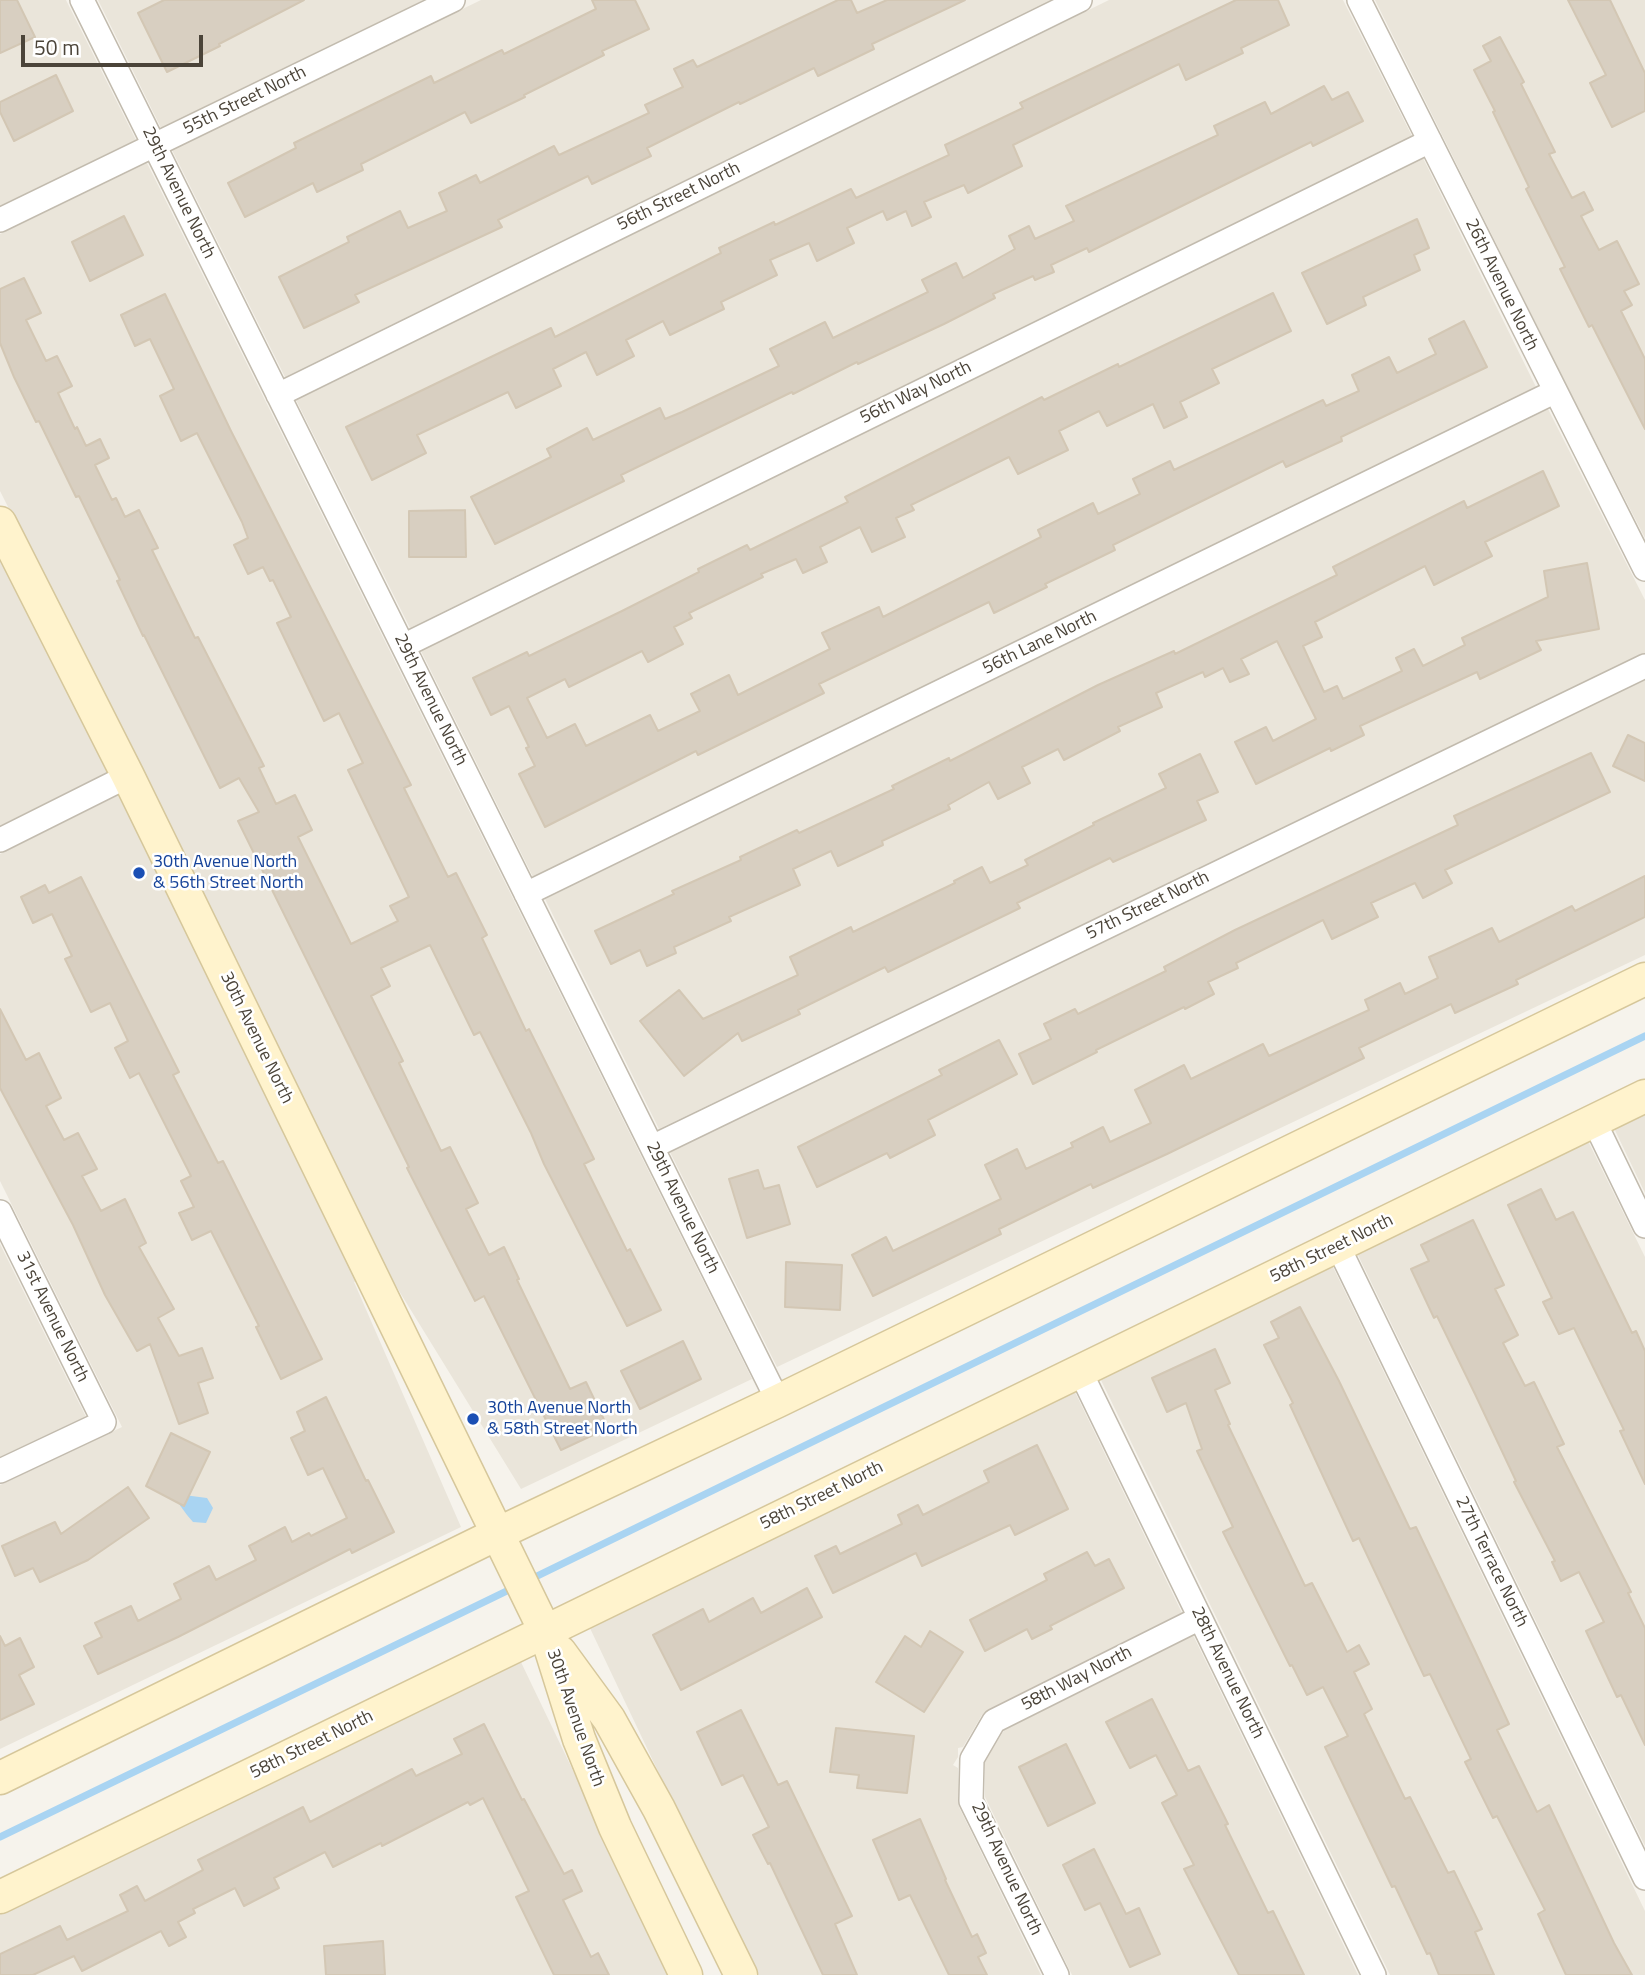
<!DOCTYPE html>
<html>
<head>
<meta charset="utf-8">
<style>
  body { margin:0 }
  #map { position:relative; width:1645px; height:1975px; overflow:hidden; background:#f6f3ec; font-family:"Titillium Web",sans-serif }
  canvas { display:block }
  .scale { position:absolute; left:21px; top:35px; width:182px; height:32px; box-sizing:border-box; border:4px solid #4b4439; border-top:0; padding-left:9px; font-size:21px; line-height:24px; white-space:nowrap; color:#4b4439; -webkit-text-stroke:5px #fff; paint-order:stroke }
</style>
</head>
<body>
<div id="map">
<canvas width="1645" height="1975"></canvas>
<div class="scale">50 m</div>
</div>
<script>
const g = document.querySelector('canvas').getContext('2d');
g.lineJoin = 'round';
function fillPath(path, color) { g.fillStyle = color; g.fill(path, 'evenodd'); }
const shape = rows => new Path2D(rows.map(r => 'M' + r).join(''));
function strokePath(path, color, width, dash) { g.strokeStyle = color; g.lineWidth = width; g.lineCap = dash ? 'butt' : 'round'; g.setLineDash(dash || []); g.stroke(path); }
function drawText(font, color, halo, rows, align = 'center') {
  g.font = font + ' "Titillium Web",sans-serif'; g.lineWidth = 5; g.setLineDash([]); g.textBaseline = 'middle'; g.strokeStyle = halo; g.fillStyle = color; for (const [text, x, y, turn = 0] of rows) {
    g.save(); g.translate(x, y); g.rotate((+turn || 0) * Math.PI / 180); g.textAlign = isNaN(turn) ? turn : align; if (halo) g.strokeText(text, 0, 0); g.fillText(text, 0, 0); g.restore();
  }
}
const residential = shape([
  [0,0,66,0,136,140,0,206],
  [98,0,424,0,161,128],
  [481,0,1052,0,285,377,172,150],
  [1109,0,1343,0,1412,136,410,628,296,400],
  [1375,0,1645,0,1645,538,1567,386],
  [1423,158,1536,387,533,877,421,651],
  [147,163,752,1379,521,1489,388,1273,385,1273,146,781,0,491,0,234],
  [1548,409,1645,600,1645,653,659,1129,545,899],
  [0,554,110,771,0,826],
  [1645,680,1645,955,777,1367,670,1152],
  [121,794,358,1281,354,1282,461,1527,0,1749,0,1485,122,1427,0,1181,0,854],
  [1645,1110,1645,1193,1613,1126],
  [1587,1139,1645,1257,1645,1846,1356,1251],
  [0,1244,86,1417,0,1457],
  [1331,1263,1645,1911,1645,1975,1390,1975,1099,1376],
  [1073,1388,1182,1613,989,1710,982,1715,963,1747,958,1748,958,1757,953,1765,958,1768,959,1807,1041,1975,759,1975,673,1799,665,1786,588,1624],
  [1193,1635,1358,1975,1072,1975,985,1797,985,1762,1004,1730],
  [519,1658,671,1975,0,1975,0,1912]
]);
const water = shape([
  [184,1495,207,1498,213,1508,206,1523,193,1522,187,1515,179,1504]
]);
const stream = shape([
  [529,1580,1645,1036],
  [0,1837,515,1587]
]);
const building = shape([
  [0,0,17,0,35,37,0,53,0,0],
  [164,0,304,0,219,44,220,46,167,72,138,13,164,0],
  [592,0,635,0,649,29,602,51,604,55,524,95,525,97,471,123,465,112,361,164,363,170,317,192,313,183,245,217,228,183,296,148,294,143,431,76,434,83,502,50,504,54,596,9,592,0],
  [838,0,851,0,857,13,887,0,965,0,872,44,874,49,818,76,814,68,740,104,739,102,647,148,651,156,592,184,588,176,498,220,502,227,355,295,359,302,304,328,279,277,349,242,347,237,400,211,408,228,447,211,439,193,476,175,480,183,554,146,559,155,649,113,645,105,683,87,674,69,693,60,697,67,838,0],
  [1236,0,1278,0,1289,25,1241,48,1243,53,1186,80,1179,64,1013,145,1022,166,968,193,964,185,924,202,931,217,912,226,906,211,887,220,883,211,847,228,854,243,817,261,809,243,770,260,777,275,721,302,724,309,670,335,663,321,626,340,634,356,597,375,586,352,553,369,561,386,516,408,508,392,417,435,426,453,372,480,346,427,551,328,555,337,721,253,719,248,774,222,775,225,851,189,856,198,949,155,945,145,1023,108,1020,103,1236,0],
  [1568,0,1610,0,1645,73,1645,111,1612,127,1590,83,1606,75,1568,0],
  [1500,37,1524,82,1521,84,1555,152,1549,154,1572,198,1584,192,1593,210,1581,216,1599,250,1617,241,1639,284,1624,291,1632,305,1621,311,1645,359,1645,429,1592,325,1589,327,1560,269,1565,267,1526,189,1529,187,1493,112,1495,111,1474,70,1491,61,1483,46,1500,37],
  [56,75,73,111,14,141,0,112,0,102,56,75],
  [1324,86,1332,100,1348,92,1363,121,1313,146,1311,142,1089,252,1087,248,1051,265,1054,272,1035,280,1033,276,993,294,995,298,944,324,858,364,857,362,793,394,792,392,695,439,621,475,624,481,495,544,471,497,551,457,547,449,587,428,593,440,660,408,665,419,682,412,779,366,770,349,825,322,833,338,928,292,922,280,956,263,963,278,1015,249,1009,236,1029,226,1035,239,1074,221,1066,206,1218,135,1214,126,1265,102,1271,114,1324,86],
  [124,216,143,255,90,281,72,242,124,216],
  [1417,219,1429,248,1414,255,1420,270,1363,297,1366,305,1327,324,1302,273,1417,219],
  [24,278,41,313,26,320,46,361,57,356,72,386,58,393,75,429,77,427,86,446,100,439,109,458,95,465,112,500,116,498,125,517,139,510,158,548,152,550,195,638,198,637,264,766,259,768,276,804,295,795,312,830,298,837,351,944,398,921,390,906,409,897,348,770,363,763,339,713,324,721,277,623,291,617,273,580,270,581,263,567,248,574,234,545,248,538,242,522,197,433,181,441,160,396,174,389,150,339,135,346,121,315,165,294,231,431,411,785,404,788,448,877,456,873,487,935,482,938,526,1031,529,1029,594,1159,584,1164,627,1251,630,1249,661,1310,627,1326,544,1164,531,1133,480,1032,474,1035,430,945,381,968,390,986,371,996,403,1061,399,1063,441,1151,450,1147,478,1203,466,1209,489,1255,504,1247,519,1279,517,1280,570,1389,586,1382,608,1428,561,1450,484,1296,475,1301,436,1225,407,1168,409,1167,238,821,259,812,239,778,220,788,144,635,143,636,117,581,120,580,79,496,76,497,39,421,36,422,14,377,0,343,0,289,24,278],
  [1273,293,1291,331,1212,369,1219,383,1180,402,1187,417,1164,428,1153,404,1107,426,1099,411,1059,431,1068,450,1018,474,1009,457,911,505,914,510,896,518,905,537,872,552,860,527,820,547,827,562,803,573,796,559,761,574,763,577,689,613,692,618,674,627,683,644,648,662,642,651,569,687,565,679,527,698,547,738,575,724,586,746,650,715,658,731,700,711,691,694,729,675,738,695,830,649,822,633,879,607,883,617,1041,537,1038,530,1093,503,1098,514,1140,494,1133,479,1170,461,1174,470,1323,400,1326,406,1359,391,1352,375,1389,357,1397,373,1436,354,1429,339,1464,321,1487,367,1341,437,1342,441,1286,467,1283,461,1113,545,1115,550,1045,584,1047,587,994,613,989,602,819,684,824,693,698,755,696,751,545,827,519,774,535,766,526,748,529,747,509,706,491,715,473,678,527,652,529,656,622,611,699,572,698,569,747,545,750,550,848,502,845,497,1042,397,1044,400,1118,364,1119,367,1273,293],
  [1543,471,1559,506,1485,542,1492,556,1434,585,1425,566,1315,622,1322,637,1303,646,1324,692,1337,686,1343,699,1402,671,1396,658,1414,649,1423,666,1465,645,1462,638,1548,597,1544,571,1587,563,1599,629,1536,641,1541,650,1480,679,1477,672,1360,726,1364,735,1331,751,1330,748,1256,784,1235,742,1266,727,1273,741,1316,719,1277,641,1241,659,1249,674,1230,682,1223,668,1205,677,1203,672,1156,693,1162,707,1118,727,1120,731,1064,760,1058,749,1022,767,1030,783,998,799,989,782,948,805,950,809,882,841,883,845,838,866,831,851,793,869,800,885,729,917,731,921,674,947,676,953,647,966,640,950,611,964,595,931,674,894,672,891,741,860,740,857,797,830,799,833,894,789,892,786,949,758,950,761,1098,685,1174,651,1175,654,1263,611,1337,575,1333,567,1464,501,1467,508,1543,471],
  [465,510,466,557,409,557,409,511,465,510],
  [1628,735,1645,743,1645,781,1613,766,1628,735],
  [1591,753,1610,792,1445,870,1452,883,1423,898,1415,883,1371,903,1378,917,1332,939,1323,920,1236,963,1238,968,1208,982,1214,994,1185,1009,1184,1007,1096,1050,1097,1052,1033,1084,1019,1054,1051,1039,1044,1024,1075,1009,1078,1014,1166,971,1164,967,1235,930,1458,825,1454,816,1591,753],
  [1200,754,1218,792,1197,801,1206,820,1113,862,1110,858,1017,903,1020,908,888,972,885,967,798,1010,800,1014,742,1041,738,1033,684,1076,640,1021,679,990,703,1019,798,975,790,957,851,927,853,932,955,883,954,881,982,867,990,883,1028,865,1025,860,1094,825,1093,823,1166,788,1159,774,1200,754],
  [1645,876,1645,917,1516,980,1518,984,1455,1013,1451,1004,1359,1048,1364,1058,1167,1154,1093,1188,1091,1184,999,1229,1001,1234,873,1296,852,1255,886,1237,893,1251,1001,1199,985,1165,1017,1149,1026,1169,1073,1147,1071,1143,1103,1127,1110,1142,1151,1123,1135,1090,1184,1065,1191,1079,1263,1044,1269,1056,1369,1010,1365,1000,1400,983,1405,994,1438,978,1429,957,1445,950,1492,928,1499,942,1572,906,1575,911,1645,876],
  [81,877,179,1072,173,1075,218,1163,223,1161,322,1359,281,1379,256,1327,259,1326,211,1231,192,1240,179,1213,194,1207,181,1181,191,1176,139,1073,130,1078,115,1048,128,1041,110,1003,91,1012,65,959,72,956,52,914,33,923,21,897,45,885,49,893,81,877],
  [0,1009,26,1060,39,1053,61,1098,46,1106,64,1140,78,1133,97,1169,82,1176,101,1211,125,1199,146,1243,139,1247,174,1309,158,1318,179,1356,202,1348,213,1378,198,1383,208,1413,179,1424,150,1344,137,1351,105,1295,73,1225,0,1088,0,1009],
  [999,1040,1017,1074,928,1120,935,1135,890,1158,887,1153,817,1187,798,1147,942,1075,939,1070,999,1040],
  [758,1170,764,1189,779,1185,790,1224,747,1238,729,1179,758,1170],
  [1541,1189,1556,1220,1573,1212,1632,1333,1636,1331,1645,1351,1645,1484,1620,1431,1624,1430,1574,1328,1559,1334,1543,1302,1552,1298,1508,1205,1541,1189],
  [1473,1220,1504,1285,1495,1289,1518,1335,1503,1343,1525,1386,1534,1382,1564,1444,1557,1447,1631,1592,1628,1593,1645,1628,1645,1745,1621,1695,1617,1697,1586,1631,1604,1622,1579,1572,1561,1581,1552,1562,1555,1561,1514,1482,1516,1481,1475,1394,1437,1316,1434,1318,1411,1269,1429,1261,1421,1245,1473,1220],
  [786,1262,842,1265,840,1310,785,1307,786,1262],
  [1300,1307,1339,1381,1410,1529,1416,1527,1475,1651,1509,1724,1497,1730,1537,1812,1549,1805,1614,1943,1632,1975,1566,1975,1538,1914,1545,1910,1497,1816,1493,1818,1465,1762,1471,1759,1430,1674,1424,1676,1359,1538,1353,1541,1290,1405,1293,1403,1264,1345,1279,1338,1271,1322,1300,1307],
  [683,1341,701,1379,640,1409,621,1371,683,1341],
  [1215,1349,1230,1383,1215,1390,1230,1424,1228,1425,1305,1586,1312,1583,1347,1652,1359,1645,1369,1664,1354,1672,1372,1709,1364,1714,1405,1799,1410,1797,1448,1873,1454,1871,1482,1929,1475,1932,1494,1975,1439,1975,1430,1953,1427,1954,1395,1886,1392,1887,1325,1747,1348,1736,1323,1687,1307,1695,1292,1665,1290,1666,1223,1532,1233,1527,1197,1451,1202,1449,1186,1403,1167,1412,1152,1378,1215,1349],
  [326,1397,366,1481,368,1480,394,1532,352,1553,350,1549,178,1637,98,1674,84,1646,102,1637,95,1623,131,1606,138,1621,181,1599,174,1584,209,1566,216,1580,256,1560,249,1546,285,1527,292,1542,309,1533,311,1536,347,1518,323,1468,308,1475,291,1438,305,1431,297,1412,326,1397],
  [171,1433,210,1452,184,1506,146,1486,171,1433],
  [1037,1445,1068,1509,1015,1535,1010,1525,922,1566,916,1553,833,1593,815,1556,836,1546,840,1554,902,1524,898,1515,918,1505,923,1515,989,1482,984,1471,1037,1445],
  [128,1487,149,1518,88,1560,40,1582,33,1568,15,1576,2,1546,55,1522,61,1534,128,1487],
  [1087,1552,1095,1566,1109,1559,1124,1588,1050,1626,1052,1629,1032,1639,1027,1629,985,1651,970,1620,1047,1580,1044,1574,1087,1552],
  [807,1588,822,1617,681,1690,653,1635,703,1609,709,1622,753,1598,761,1613,807,1588],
  [930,1631,963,1652,924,1712,876,1682,905,1636,921,1647,930,1631],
  [0,1636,5,1646,20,1638,34,1667,19,1675,34,1704,0,1720,0,1636],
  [1152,1699,1188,1771,1199,1766,1228,1824,1225,1825,1268,1913,1273,1911,1304,1975,1239,1975,1184,1869,1194,1865,1162,1803,1177,1795,1156,1755,1130,1768,1106,1722,1152,1699],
  [741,1710,778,1785,787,1781,852,1916,835,1924,857,1975,823,1975,770,1863,768,1864,753,1835,769,1827,743,1775,722,1785,697,1732,741,1710],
  [484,1724,522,1800,524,1799,564,1874,572,1870,582,1891,563,1900,591,1957,598,1953,609,1975,554,1975,516,1897,529,1891,483,1798,470,1805,468,1802,382,1846,381,1843,333,1867,325,1852,274,1878,279,1888,244,1906,235,1888,193,1909,195,1913,178,1922,186,1937,169,1946,161,1931,82,1971,74,1956,33,1975,0,1975,0,1954,60,1926,67,1940,128,1911,120,1895,137,1886,145,1901,203,1870,198,1860,303,1807,310,1822,412,1769,416,1776,462,1754,454,1739,484,1724],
  [836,1728,914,1736,907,1793,857,1788,859,1775,830,1772,836,1728],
  [1066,1744,1095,1803,1048,1826,1019,1767,1066,1744],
  [920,1819,946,1879,945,1880,972,1937,977,1934,986,1953,978,1957,987,1975,949,1975,910,1895,899,1900,873,1840,920,1819],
  [1094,1849,1126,1914,1139,1908,1160,1954,1130,1967,1100,1903,1085,1910,1063,1865,1094,1849],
  [383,1941,385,1975,326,1975,324,1946,383,1941]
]);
const street = shape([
  [82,0,778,1401],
  [1359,0,1645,569],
  [0,220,453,0],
  [278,395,1080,0],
  [403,646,1430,141],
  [0,840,128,776],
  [526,894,1554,392],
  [1594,1121,1645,1226],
  [652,1147,1645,666],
  [0,1212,104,1422,0,1471],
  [1338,1246,1645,1878],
  [1080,1371,1374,1975],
  [1057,1975,971,1801,972,1759,994,1721,1200,1618]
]);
const secondary = shape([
  [0,523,128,776,545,1631,579,1739,615,1827,686,1975],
  [560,1652,609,1719,659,1809,741,1975],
  [0,1778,499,1533,778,1401,1645,979],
  [0,1897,1645,1096]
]);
const markers = [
  [139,873,7,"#1a4fb4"],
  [473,1419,7,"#1a4fb4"]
];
const streetNames = [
  ["55th Street North",245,101,-26],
  ["29th Avenue North",178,193,64],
  ["56th Street North",679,197,-26],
  ["26th Avenue North",1501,285,64],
  ["56th Way North",916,393,-26],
  ["56th Lane North",1040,643,-26],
  ["29th Avenue North",430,700,64],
  ["57th Street North",1148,906,-26],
  ["30th Avenue North",256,1038,64],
  ["29th Avenue North",682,1208,64],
  ["58th Street North",1332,1249,-26],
  ["31st Avenue North",52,1317,64],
  ["58th Street North",822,1496,-26],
  ["27th Terrace North",1491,1562,64],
  ["28th Avenue North",1227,1673,64],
  ["58th Way North",1077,1679,-27],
  ["30th Avenue North",575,1718,71],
  ["58th Street North",312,1745,-26],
  ["29th Avenue North",1006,1869,65]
];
const transitNames = [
  ["30th Avenue North",153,863],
  ["& 56th Street North",153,884],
  ["30th Avenue North",487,1409],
  ["& 58th Street North",487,1430]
];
fillPath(residential, '#eae5da');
fillPath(water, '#a9d4f2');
strokePath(stream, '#a9d4f2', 7);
fillPath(building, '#d8cfc1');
strokePath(building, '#d3c7b4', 2);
strokePath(street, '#c2bbae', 26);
strokePath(secondary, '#d6c79b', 35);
strokePath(street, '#fff', 23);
strokePath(secondary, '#fff3cd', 32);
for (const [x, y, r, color] of markers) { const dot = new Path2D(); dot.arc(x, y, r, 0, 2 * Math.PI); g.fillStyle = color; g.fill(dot); strokePath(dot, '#fff', 2.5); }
drawText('18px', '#4b4439', '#fff', streetNames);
drawText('18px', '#164399', '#fff', transitNames, 'left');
</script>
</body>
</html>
